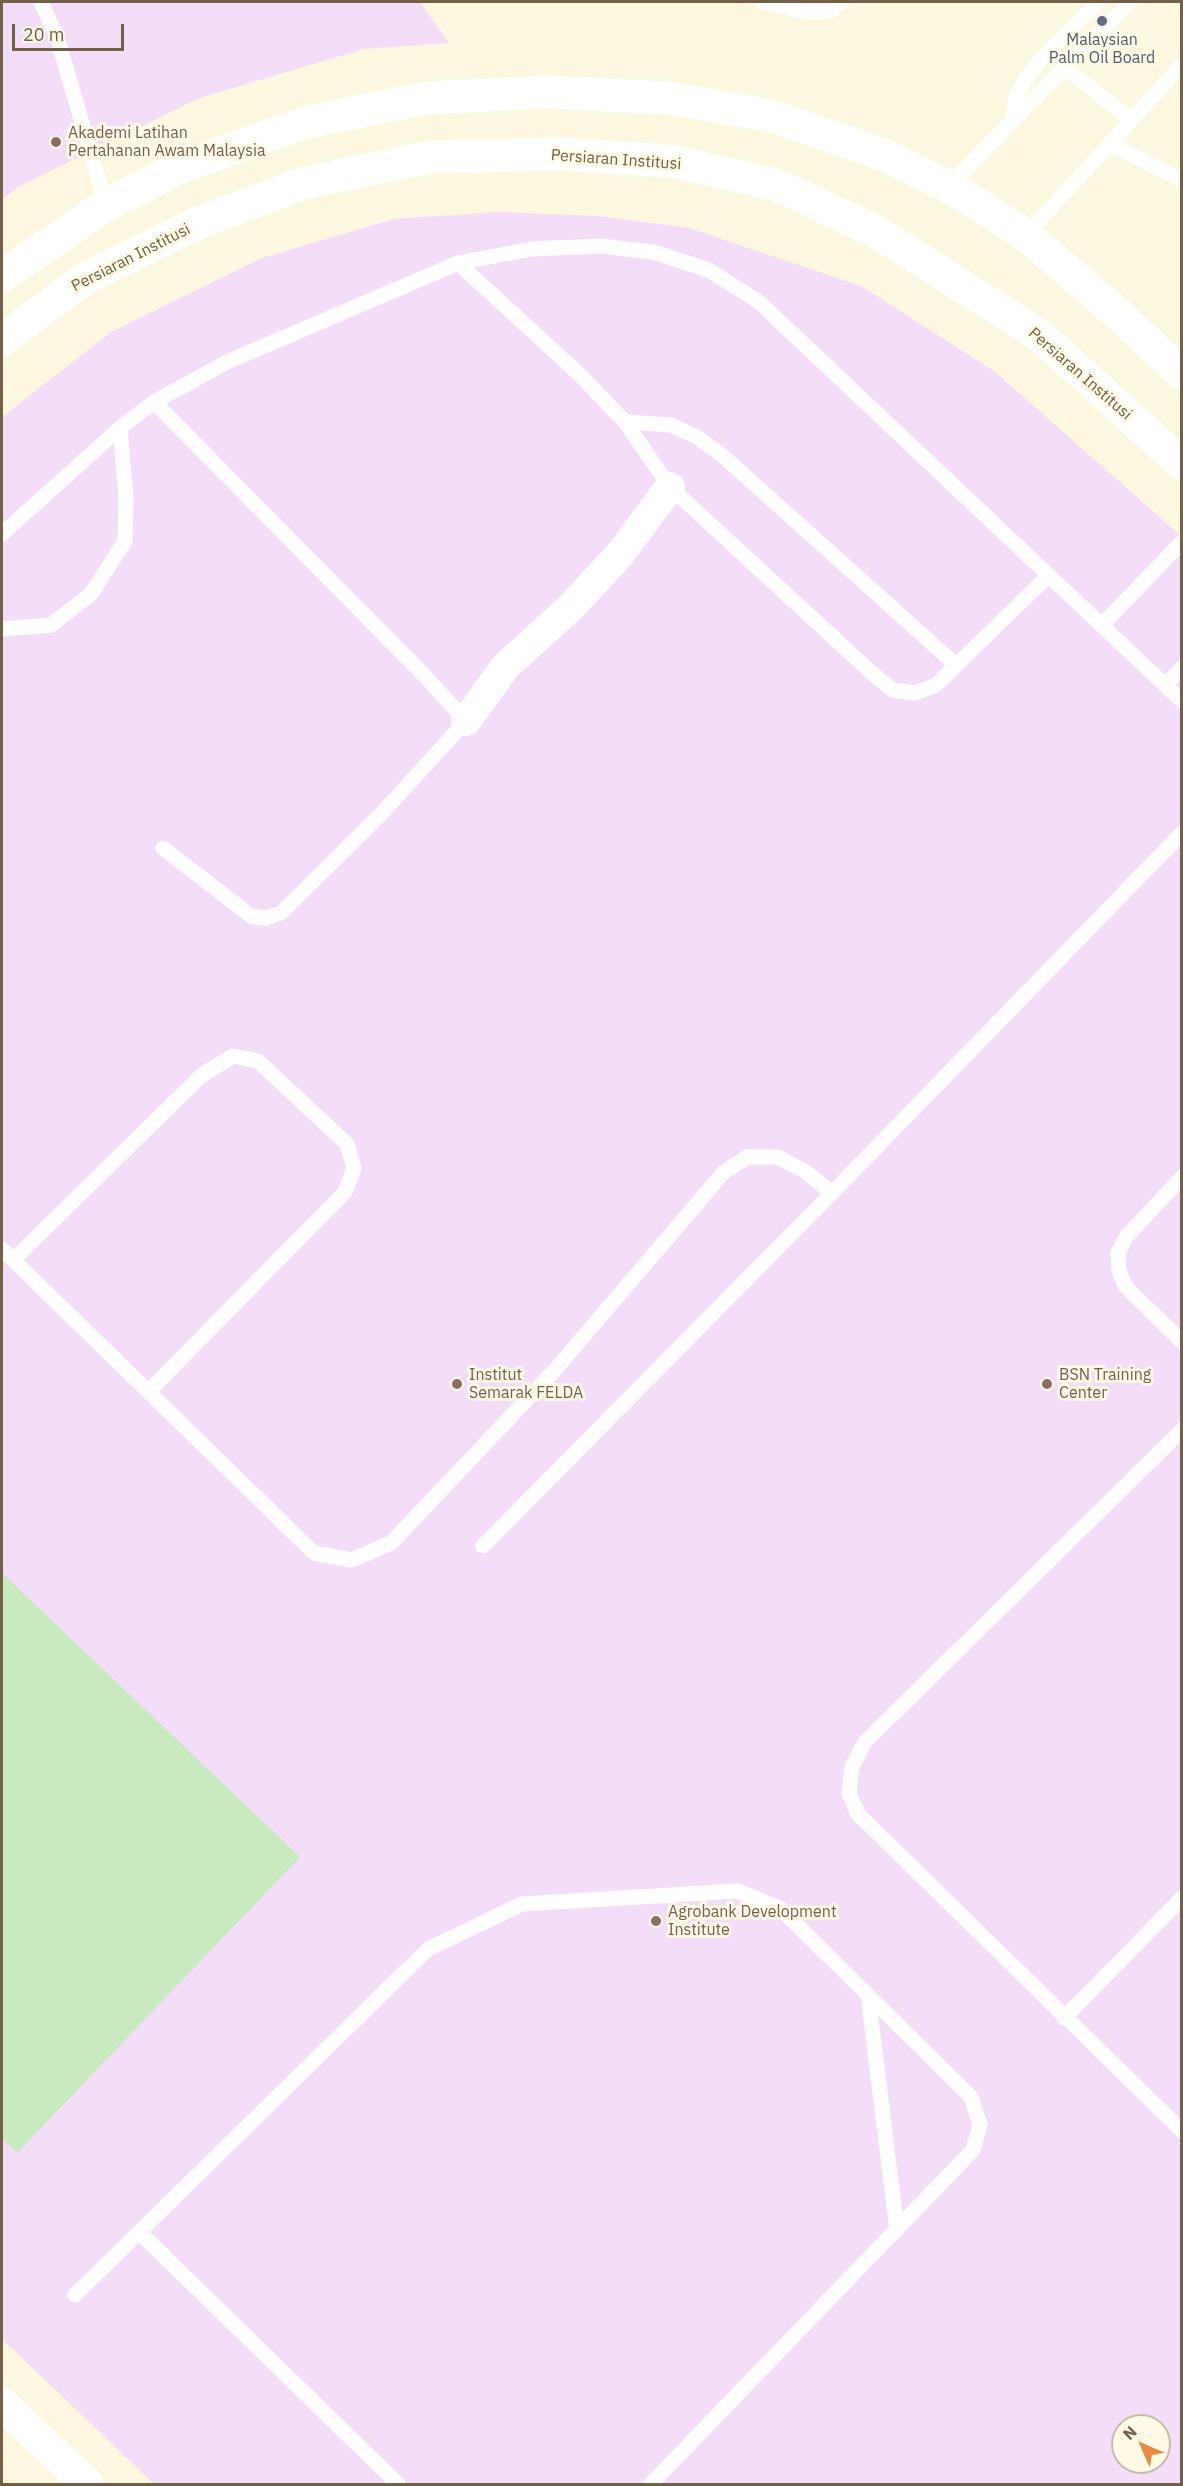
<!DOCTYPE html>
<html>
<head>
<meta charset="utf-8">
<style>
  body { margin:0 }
  #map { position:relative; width:1183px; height:2486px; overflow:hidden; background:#fcf7df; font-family:"IBM Plex Sans",sans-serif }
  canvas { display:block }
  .frame { position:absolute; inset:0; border:3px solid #736047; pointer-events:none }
  .north { position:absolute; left:1111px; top:2414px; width:60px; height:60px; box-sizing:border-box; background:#fffae6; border:2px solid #c7bca6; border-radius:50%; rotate:315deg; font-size:16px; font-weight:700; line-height:24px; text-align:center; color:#736047 }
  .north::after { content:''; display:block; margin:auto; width:21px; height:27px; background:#ea8941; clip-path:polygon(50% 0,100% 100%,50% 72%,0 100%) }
  .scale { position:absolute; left:12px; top:24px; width:112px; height:27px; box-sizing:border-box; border:3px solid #736047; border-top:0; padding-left:8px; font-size:18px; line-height:21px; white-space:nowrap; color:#736047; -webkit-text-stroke:4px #fffae6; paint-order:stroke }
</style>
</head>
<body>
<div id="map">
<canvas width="1183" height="2486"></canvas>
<div class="frame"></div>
<div class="north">N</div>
<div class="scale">20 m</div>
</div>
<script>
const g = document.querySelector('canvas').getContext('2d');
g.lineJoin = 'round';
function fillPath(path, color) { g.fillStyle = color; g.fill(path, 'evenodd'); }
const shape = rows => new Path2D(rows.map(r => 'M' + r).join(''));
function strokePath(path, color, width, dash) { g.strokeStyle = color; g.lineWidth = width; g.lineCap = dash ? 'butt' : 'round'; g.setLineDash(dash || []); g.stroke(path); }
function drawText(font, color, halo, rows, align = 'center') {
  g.font = font + ' "IBM Plex Sans",sans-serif'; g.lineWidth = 6; g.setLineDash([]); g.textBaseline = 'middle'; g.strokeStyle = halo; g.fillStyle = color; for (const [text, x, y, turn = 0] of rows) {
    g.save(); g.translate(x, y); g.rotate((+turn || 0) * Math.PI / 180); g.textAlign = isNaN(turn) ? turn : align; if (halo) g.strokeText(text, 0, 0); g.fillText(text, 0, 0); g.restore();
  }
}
const education = shape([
  [2,2,420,2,449,43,364,49,199,98,20,186,2,200],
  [500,212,598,216,689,228,861,286,994,371,1181,536,1181,2484,154,2484,2,2339,2,417,111,332,262,258,394,219],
  [1123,2426,1159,2426,1159,2462,1123,2462]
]);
const green = shape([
  [2,1573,300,1857,17,2153,2,2138]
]);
const lane = shape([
  [41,2,57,37,106,205],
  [762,2,806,12,829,12,843,2],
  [1066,68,1131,120],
  [1013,121,1016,97,1026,78,1044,56,1098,2],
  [1110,144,1182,180],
  [948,186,1130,2],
  [1026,235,1182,65],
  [458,263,580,375,625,422,670,487,874,675,893,690,915,693,936,685,1048,576],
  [154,402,421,672,466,721,382,813,281,913,266,918,251,916,163,848],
  [625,422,671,425,695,436,723,456,956,665],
  [2,534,120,428,154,402,227,362,458,263,532,249,601,246,653,252,709,270,759,302,1182,701],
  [1102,625,1182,542],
  [2,629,51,625,91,594,125,541,126,498,120,428],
  [1166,684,1182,668],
  [1182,1177,1126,1237,1118,1253,1119,1271,1126,1287,1182,1342],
  [2,1249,314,1553,352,1560,391,1543,554,1371,724,1172,747,1157,778,1157,806,1172,832,1193],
  [13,1260,202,1075,233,1056,258,1061,347,1144,354,1168,345,1192,149,1391],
  [1182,1430,865,1742,852,1767,849,1793,858,1814,1182,2131],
  [483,1546,832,1193,1182,833],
  [868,1995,897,2230],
  [1064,2018,1182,1898],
  [139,2232,398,2484],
  [75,2295,428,1949,522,1904,738,1891,781,1909,971,2097,980,2125,973,2150,651,2484]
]);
const street = shape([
  [466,721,505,667,572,606,620,554,670,487]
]);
const secondary = shape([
  [2,276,106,205,181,167,307,122,426,98,549,92,667,98,772,116,884,155,948,186,1026,235,1117,313,1182,374],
  [2,340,84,279,198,223,304,183,430,157,558,154,671,161,777,185,877,232,1039,335,1182,464],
  [2,2404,87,2484]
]);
const markers = [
  [1102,21,6,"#5c6f8a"],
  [56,142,6,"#8d6e63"],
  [457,1384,6,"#8d6e63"],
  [1047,1384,6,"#8d6e63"],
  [656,1921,6,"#8d6e63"]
];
const serviceNames = [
  ["Malaysian",1102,40],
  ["Palm Oil Board",1102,58]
];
const educationNames = [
  ["Akademi Latihan",68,133],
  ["Pertahanan Awam Malaysia",68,151],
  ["Institut",469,1375],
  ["Semarak FELDA",469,1393],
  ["BSN Training",1059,1375],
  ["Center",1059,1393],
  ["Agrobank Development",668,1912],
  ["Institute",668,1930]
];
const streetNames = [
  ["Persiaran Institusi",616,160,4],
  ["Persiaran Institusi",131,258,-27],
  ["Persiaran Institusi",1080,374,41]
];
fillPath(education, '#f4ddf8');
fillPath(green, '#c7eabe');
strokePath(lane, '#fff', 15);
strokePath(street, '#fff', 30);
strokePath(secondary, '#fff', 33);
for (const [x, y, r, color] of markers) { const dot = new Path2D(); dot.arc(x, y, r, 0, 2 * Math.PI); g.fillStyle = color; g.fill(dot); strokePath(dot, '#fffae6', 2); }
drawText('16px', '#4e5e75', '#fffae6', serviceNames);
drawText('16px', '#785e54', '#fffae6', educationNames, 'left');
drawText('16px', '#736047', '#fffae6', streetNames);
</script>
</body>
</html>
